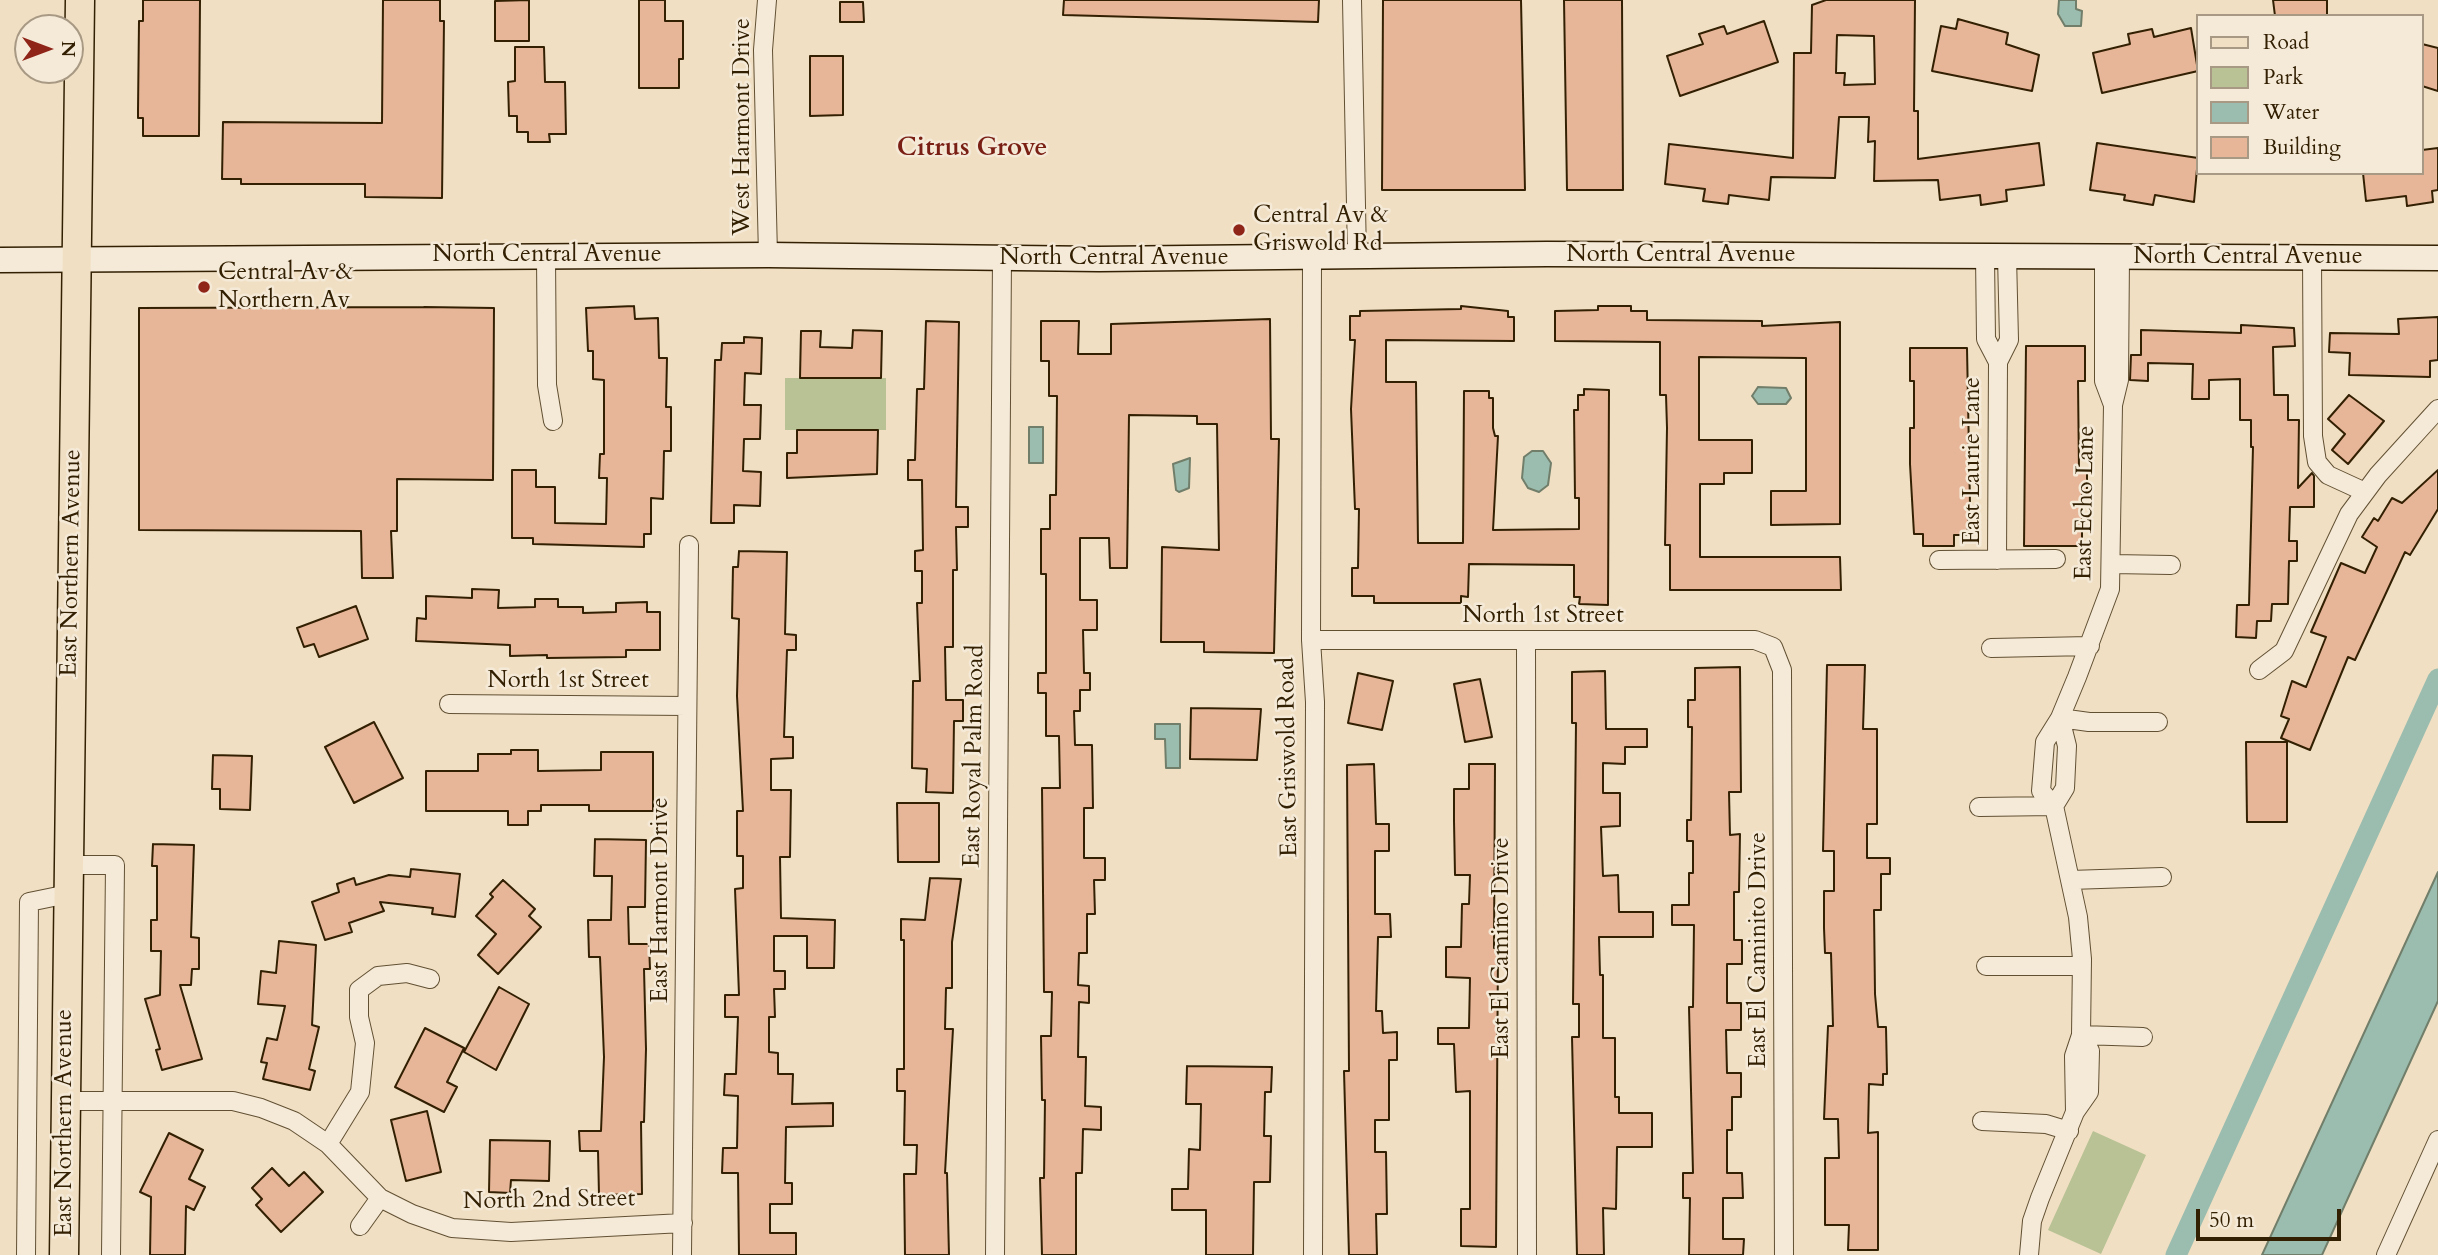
<!DOCTYPE html>
<html>
<head>
<meta charset="utf-8">
<style>
  body { margin:0 }
  #map { position:relative; width:2438px; height:1255px; overflow:hidden; background:#f0dfc3; font-family:Cardo,serif }
  canvas { display:block }
  .legend { position:absolute; left:2196px; top:14px; width:228px; height:161px; box-sizing:border-box; background:#f5ead8; border:2px solid #a79983; margin:0; padding:9px 12px; list-style:none; font-size:21px; color:#332003 }
  .legend li { display:flex; align-items:center; gap:14px; height:35px }
  .legend b { width:35px; border:2px solid #a79983 }
  .north { position:absolute; left:14px; top:14px; width:70px; height:70px; box-sizing:border-box; background:#f5ead8; border:2px solid #a79983; border-radius:50%; rotate:90deg; font-size:19px; font-weight:700; line-height:28px; text-align:center; color:#332003 }
  .north::after { content:''; display:block; margin:auto; width:24px; height:32px; background:#8f2418; clip-path:polygon(50% 0,100% 100%,50% 72%,0 100%) }
  .scale { position:absolute; left:2196px; top:1209px; width:145px; height:32px; box-sizing:border-box; border:4px solid #332003; border-top:0; padding-left:9px; font-size:21px; line-height:24px; white-space:nowrap; color:#332003; -webkit-text-stroke:5px #f5ead8; paint-order:stroke }
</style>
</head>
<body>
<div id="map">
<canvas width="2438" height="1255"></canvas>
<ul class="legend">
<li><b style="height:9px;background:#f0dfc3"></b>Road</li>
<li><b style="height:19px;background:#b9c294"></b>Park</li>
<li><b style="height:19px;background:#9bbdaf"></b>Water</li>
<li><b style="height:19px;background:#e7b598"></b>Building</li>
</ul>
<div class="north">N</div>
<div class="scale">50 m</div>
</div>
<script>
const g = document.querySelector('canvas').getContext('2d');
g.lineJoin = 'round';
function fillPath(path, color) { g.fillStyle = color; g.fill(path, 'evenodd'); }
const shape = rows => new Path2D(rows.map(r => 'M' + r).join(''));
function strokePath(path, color, width, dash) { g.strokeStyle = color; g.lineWidth = width; g.lineCap = dash ? 'butt' : 'round'; g.setLineDash(dash || []); g.stroke(path); }
function drawText(font, color, halo, rows, align = 'center') {
  g.font = font + ' Cardo,serif'; g.lineWidth = 5; g.setLineDash([]); g.textBaseline = 'middle'; g.strokeStyle = halo; g.fillStyle = color; for (const [text, x, y, turn = 0] of rows) {
    g.save(); g.translate(x, y); g.rotate((+turn || 0) * Math.PI / 180); g.textAlign = isNaN(turn) ? turn : align; if (halo) g.strokeText(text, 0, 0); g.fillText(text, 0, 0); g.restore();
  }
}
const green = shape([
  [785,378,886,378,886,430,785,430],
  [2093,1131,2146,1155,2101,1254,2048,1230]
]);
const water = shape([
  [2059,0,2076,0,2076,9,2082,11,2081,26,2065,26,2058,14,2059,0],
  [1758,387,1786,388,1791,398,1786,404,1758,404,1752,396,1758,387],
  [1029,427,1043,427,1043,463,1029,463,1029,427],
  [1532,451,1543,451,1551,463,1548,485,1539,492,1528,488,1522,478,1524,457,1532,451],
  [1190,458,1189,488,1179,492,1176,490,1173,464,1190,458],
  [1155,724,1180,724,1180,768,1166,768,1165,739,1155,739,1155,724],
  [2438,872,2438,1001,2322,1255,2262,1255,2438,872]
]);
const canal = shape([
  [2176,1255,2438,679]
]);
const building = shape([
  [143,0,200,0,199,136,143,136,143,118,138,118,138,110,139,21,143,21,143,0],
  [383,0,440,0,440,21,444,21,442,198,365,197,365,184,241,184,241,179,222,179,223,122,382,123,383,0],
  [529,0,529,41,495,41,495,1,529,0],
  [639,0,665,0,665,21,683,21,683,59,679,59,679,88,639,88,639,0],
  [1064,0,1319,0,1318,22,1063,15,1064,0],
  [1383,0,1521,0,1525,190,1382,190,1383,0],
  [1564,0,1622,0,1623,190,1567,190,1564,0],
  [1826,0,1915,0,1914,111,1918,111,1918,159,2039,143,2044,185,2006,190,2007,201,1981,205,1980,195,1940,200,1938,180,1874,181,1875,141,1868,142,1869,117,1839,117,1835,178,1771,177,1769,200,1729,195,1728,204,1703,201,1705,189,1665,184,1669,144,1793,158,1794,53,1811,53,1812,5,1826,0],
  [1837,35,1874,36,1875,84,1844,85,1845,73,1836,73,1837,35],
  [2273,0,2327,0,2327,16,2275,16,2273,0],
  [840,2,863,2,864,22,840,22,840,2],
  [1958,19,2008,33,2006,44,2039,55,2032,91,1932,71,1941,26,1956,29,1958,19],
  [1764,21,1778,62,1680,96,1667,56,1703,44,1699,34,1724,26,1727,34,1764,21],
  [2191,28,2198,71,2102,93,2093,53,2130,44,2128,34,2152,29,2154,37,2191,28],
  [2422,44,2438,48,2438,91,2422,86,2422,44],
  [515,47,544,47,545,82,565,82,566,134,549,134,550,142,528,142,528,132,517,132,517,116,509,116,508,82,515,81,515,47],
  [810,56,843,56,843,115,810,116,810,56],
  [2097,143,2198,158,2194,202,2155,195,2153,205,2124,200,2125,195,2090,190,2097,143],
  [2438,148,2438,190,2432,191,2433,202,2407,206,2406,196,2366,201,2363,173,2422,173,2422,150,2438,148],
  [634,306,635,319,658,318,659,358,667,358,666,407,671,407,671,451,664,451,663,499,651,498,651,534,644,534,644,547,533,544,533,538,512,538,512,470,536,470,536,487,555,487,555,523,606,524,607,478,599,478,600,454,604,454,604,380,593,379,593,351,588,351,586,308,634,306],
  [1461,306,1508,311,1508,317,1514,317,1514,341,1386,340,1386,382,1416,382,1418,543,1463,543,1464,391,1489,391,1489,398,1493,398,1493,428,1495,436,1498,436,1493,530,1579,529,1579,498,1575,498,1574,410,1578,410,1578,395,1584,395,1584,389,1609,390,1608,605,1579,604,1580,597,1574,597,1574,565,1469,564,1468,597,1461,596,1461,603,1374,603,1374,596,1352,596,1352,568,1358,568,1359,509,1355,509,1351,409,1355,340,1350,340,1350,316,1360,316,1360,311,1461,309,1461,306],
  [1598,306,1631,306,1631,311,1647,311,1647,320,1762,321,1762,326,1840,322,1840,524,1771,525,1771,491,1806,491,1806,358,1699,357,1699,440,1752,440,1752,473,1724,473,1724,484,1700,484,1700,557,1840,557,1841,590,1670,590,1670,545,1665,545,1667,428,1666,395,1660,395,1660,342,1555,341,1555,311,1598,310,1598,306],
  [424,307,494,308,493,480,397,479,397,531,391,531,393,578,362,578,361,531,139,530,139,308,424,307],
  [2438,317,2438,360,2430,361,2430,377,2349,375,2350,353,2329,352,2330,333,2399,334,2398,319,2438,317],
  [1270,319,1271,439,1279,439,1274,653,1204,652,1204,642,1161,642,1162,547,1219,550,1217,424,1197,424,1197,416,1129,415,1127,568,1110,568,1109,538,1080,538,1080,600,1097,600,1097,630,1083,630,1084,673,1090,673,1090,690,1080,690,1080,711,1074,711,1075,745,1092,745,1093,808,1084,808,1084,858,1105,858,1105,880,1094,880,1095,914,1087,914,1087,953,1079,953,1078,985,1089,986,1089,1003,1079,1002,1078,1057,1086,1057,1085,1106,1101,1107,1101,1130,1083,1129,1082,1173,1076,1173,1076,1255,1042,1255,1040,1178,1044,1178,1045,1100,1042,1100,1041,1036,1051,1036,1052,992,1044,992,1042,788,1060,788,1059,736,1046,736,1046,693,1038,693,1038,673,1046,673,1046,574,1041,574,1041,529,1050,529,1050,495,1056,495,1057,396,1049,396,1049,361,1041,361,1041,321,1079,321,1078,354,1111,354,1111,324,1270,319],
  [926,321,959,322,956,507,968,507,968,527,956,527,957,570,953,570,953,647,945,647,946,700,963,700,963,721,954,721,953,793,926,792,927,769,912,768,913,681,920,681,917,603,922,603,922,571,915,571,915,551,923,550,922,480,908,480,908,460,915,460,917,389,924,389,926,321],
  [2241,325,2294,328,2295,346,2273,347,2274,395,2288,395,2288,420,2299,420,2298,488,2312,473,2314,476,2314,507,2290,507,2289,541,2297,541,2297,561,2289,561,2288,604,2272,604,2271,621,2257,621,2256,638,2236,637,2237,605,2249,605,2253,447,2251,447,2251,420,2240,420,2240,379,2209,380,2209,399,2192,399,2193,364,2148,363,2148,381,2130,380,2131,355,2141,355,2141,330,2241,333,2241,325],
  [853,330,882,331,881,378,800,378,801,331,821,331,820,347,852,348,853,330],
  [744,337,762,338,761,374,745,373,744,405,761,405,760,439,744,439,743,471,761,472,760,506,734,505,734,523,711,523,715,360,721,360,722,343,744,343,744,337],
  [2026,346,2085,346,2085,381,2078,381,2079,471,2087,471,2087,491,2082,491,2082,546,2024,546,2026,346],
  [1910,348,1967,348,1970,505,1967,535,1954,535,1954,546,1923,546,1923,534,1914,534,1910,464,1910,428,1914,428,1914,381,1910,381,1910,348],
  [2349,395,2384,421,2348,464,2332,450,2345,434,2328,419,2349,395],
  [797,430,878,430,877,474,787,478,787,453,797,453,797,430],
  [2438,470,2438,509,2410,555,2405,552,2355,660,2348,657,2310,750,2281,738,2289,719,2281,716,2292,681,2306,687,2326,637,2311,632,2341,563,2365,573,2377,547,2362,537,2374,518,2378,521,2392,498,2402,503,2438,470],
  [739,551,787,552,785,634,796,635,796,650,787,650,784,737,793,737,793,758,771,759,771,790,791,790,790,857,780,857,781,918,835,920,834,968,807,968,807,936,774,936,774,971,785,971,785,989,774,989,775,1017,769,1017,769,1052,778,1053,778,1074,793,1074,792,1104,833,1103,833,1126,786,1127,785,1183,792,1183,792,1204,770,1204,770,1233,796,1233,796,1255,739,1255,738,1173,722,1173,723,1148,737,1148,738,1096,724,1095,725,1074,736,1074,738,1017,725,1017,725,995,739,995,735,889,743,888,743,856,737,856,737,811,743,811,737,696,739,619,732,618,733,567,738,567,739,551],
  [472,589,499,590,498,608,535,607,535,599,558,599,558,607,583,607,583,613,616,612,616,603,647,602,647,612,660,612,660,650,626,650,626,657,547,658,547,655,510,656,510,645,416,641,417,618,426,619,426,596,472,598,472,589],
  [356,606,368,639,319,657,314,644,304,647,297,628,356,606],
  [1827,665,1865,665,1863,729,1877,729,1877,824,1867,824,1867,858,1890,858,1890,874,1881,874,1881,910,1874,910,1875,994,1878,1027,1886,1027,1887,1074,1883,1074,1883,1085,1869,1084,1868,1133,1878,1132,1878,1250,1848,1250,1849,1225,1825,1225,1825,1158,1839,1158,1838,1119,1824,1119,1828,1026,1833,1026,1831,953,1825,953,1824,928,1824,891,1834,891,1834,851,1823,851,1827,665],
  [1740,667,1741,792,1729,792,1730,835,1740,834,1739,892,1734,892,1734,940,1742,940,1742,964,1727,964,1727,1003,1741,1003,1741,1030,1726,1030,1727,1073,1741,1073,1741,1097,1732,1097,1732,1130,1727,1130,1727,1173,1742,1173,1743,1198,1723,1198,1723,1239,1744,1239,1743,1255,1689,1255,1690,1198,1683,1198,1683,1173,1693,1173,1689,1007,1693,1007,1694,925,1672,925,1672,905,1689,905,1689,873,1693,873,1693,841,1687,841,1687,820,1691,820,1692,727,1688,727,1688,700,1695,700,1695,668,1740,667],
  [1605,671,1606,729,1647,729,1647,747,1625,747,1625,764,1603,763,1603,793,1620,793,1620,826,1601,827,1603,876,1618,875,1619,912,1653,912,1653,937,1599,937,1600,975,1603,975,1603,1038,1615,1038,1615,1097,1619,1097,1619,1113,1652,1113,1652,1147,1617,1147,1616,1209,1603,1208,1604,1255,1577,1255,1572,1037,1579,1037,1579,1004,1573,1004,1576,723,1572,723,1572,672,1605,671],
  [1358,673,1393,681,1382,730,1348,723,1358,673],
  [1480,679,1492,737,1465,742,1454,684,1480,679],
  [1191,708,1261,709,1257,760,1190,759,1191,708],
  [374,722,403,778,354,803,325,747,374,722],
  [2246,742,2287,742,2287,822,2247,822,2246,742],
  [511,750,538,750,538,771,601,770,601,752,653,752,653,811,589,811,589,805,541,805,541,811,528,811,528,825,508,825,508,811,426,811,426,771,478,771,478,754,511,754,511,750],
  [213,755,252,756,250,810,220,809,220,789,212,789,213,755],
  [1374,764,1376,824,1389,824,1389,851,1375,851,1375,914,1390,914,1391,937,1378,937,1376,1011,1382,1011,1383,1033,1397,1032,1397,1060,1389,1060,1389,1120,1375,1120,1375,1152,1386,1152,1387,1214,1376,1214,1377,1255,1349,1255,1344,1071,1349,1071,1347,765,1374,764],
  [1469,764,1495,764,1494,948,1498,948,1496,1247,1461,1246,1461,1209,1470,1209,1470,1091,1456,1092,1454,1044,1438,1044,1438,1028,1469,1028,1470,978,1446,977,1446,947,1461,947,1462,904,1469,904,1470,875,1455,875,1454,821,1454,789,1469,789,1469,764],
  [897,803,939,803,939,862,898,862,897,803],
  [595,839,646,840,645,907,628,907,629,944,649,944,650,969,644,969,646,1049,644,1122,641,1122,642,1194,599,1195,598,1151,580,1151,579,1131,601,1131,604,1057,600,957,589,957,588,920,611,920,612,876,594,876,595,839],
  [153,844,194,845,191,937,199,938,199,969,192,969,191,985,180,985,202,1059,162,1070,156,1050,160,1049,145,999,160,995,161,951,151,951,151,920,157,920,157,866,152,866,153,844],
  [411,869,460,874,455,917,432,914,433,908,380,902,384,911,349,923,352,932,325,940,312,902,339,892,337,884,354,878,356,885,389,875,410,877,411,869],
  [930,878,961,879,952,942,952,988,946,988,945,1029,953,1029,945,1173,947,1173,949,1255,905,1255,904,1174,916,1174,917,1145,904,1145,905,1091,897,1091,897,1069,904,1069,904,940,901,940,901,919,925,920,930,878],
  [503,880,535,909,529,916,541,927,498,974,478,955,496,934,476,916,493,897,490,894,503,880],
  [279,941,316,945,312,1025,319,1027,309,1069,315,1071,310,1090,263,1079,267,1063,261,1062,267,1038,277,1040,285,1006,258,1004,261,971,276,973,279,941],
  [499,987,529,1004,496,1070,464,1052,499,987],
  [425,1028,464,1048,447,1082,457,1087,444,1112,395,1087,425,1028],
  [1187,1066,1272,1067,1271,1092,1265,1092,1264,1136,1271,1136,1270,1182,1254,1182,1253,1255,1206,1255,1206,1210,1172,1210,1172,1189,1188,1189,1189,1149,1200,1150,1201,1104,1186,1104,1187,1066],
  [427,1111,441,1172,406,1181,391,1120,427,1111],
  [169,1133,203,1150,189,1179,205,1187,194,1210,186,1206,185,1255,150,1255,151,1197,140,1192,169,1133],
  [490,1140,550,1141,549,1181,511,1180,510,1193,489,1192,490,1140],
  [272,1168,289,1186,304,1172,323,1192,281,1232,256,1205,262,1199,252,1188,272,1168]
]);
const minor = shape([
  [767,0,763,50,768,255],
  [1352,0,1357,257],
  [546,256,547,385,553,421],
  [1985,256,1986,339,1998,362],
  [2104,256,2104,381,2113,405],
  [2312,257,2313,436,2317,462,2328,475,2365,492],
  [1312,258,1311,640,1315,702,1313,1255],
  [1939,560,2056,559],
  [1997,560,1998,362,2009,340,2007,256],
  [2112,564,2171,565],
  [1311,640,1755,640,1773,647,1782,670,1784,1255],
  [1526,640,1527,1255],
  [1991,648,2090,646],
  [2259,670,2284,651,2349,514,2378,475,2438,409],
  [449,704,687,706],
  [2060,718,2089,722,2158,722],
  [2054,806,2065,788,2067,746,2060,718],
  [1979,807,2054,806],
  [68,865,115,865,111,1255],
  [2070,880,2162,877],
  [1986,966,2082,966],
  [2081,1035,2143,1037],
  [65,1101,233,1101,261,1108,294,1121,328,1144,380,1198,412,1214,452,1228,511,1232,683,1223],
  [2075,1112,2074,1056,2081,1035,2082,959,2078,917,2054,806,2041,791,2045,742,2060,718,2077,677,2110,589,2113,405,2119,380,2120,256],
  [1982,1121,2046,1124,2069,1131],
  [328,1144,360,1092,365,1043,359,1017,359,990,378,976,407,973,430,979],
  [360,1226,380,1198],
  [26,1255,29,902,68,894],
  [682,1255,689,545],
  [995,1255,1002,257],
  [2029,1255,2032,1221,2040,1198,2075,1112,2089,1092,2090,1051,2081,1035],
  [2386,1255,2438,1140]
]);
const secondary = shape([
  [0,260,768,255,1099,259,1547,254,2438,258]
]);
const primary = shape([
  [64,1255,80,0]
]);
const markers = [
  [1239,230,7,"#8f2418"],
  [204,287,7,"#8f2418"]
];
const streetNames = [
  ["West Harmont Drive",743,127,-90],
  ["North Central Avenue",547,255],
  ["North Central Avenue",1681,255],
  ["North Central Avenue",2248,257],
  ["North Central Avenue",1114,258],
  ["East Laurie Lane",1973,461,-90],
  ["East Echo Lane",2086,503,-89],
  ["East Northern Avenue",72,563,-89],
  ["North 1st Street",1543,616],
  ["North 1st Street",568,681],
  ["East Royal Palm Road",975,756,-89],
  ["East Griswold Road",1289,757,-91],
  ["East Harmont Drive",661,900,-90],
  ["East El Camino Drive",1502,948,-90],
  ["East El Caminito Drive",1759,950,-90],
  ["East Northern Avenue",65,1123,-90],
  ["North 2nd Street",549,1201,-1]
];
const poiNames = [
  ["Central Av &",1253,216],
  ["Griswold Rd",1253,244],
  ["Central Av &",218,273],
  ["Northern Av",218,301]
];
const neighbourhoodNames = [
  ["Citrus Grove",972,149]
];
fillPath(green, '#b9c294');
fillPath(water, '#9bbdaf');
strokePath(water, '#717e6a', 2);
strokePath(canal, '#9bbdaf', 21);
fillPath(building, '#e7b598');
strokePath(building, '#332003', 2);
strokePath(minor, '#625033', 20);
strokePath(secondary, '#332003', 27);
strokePath(primary, '#332003', 31);
strokePath(minor, '#f5ead8', 18);
strokePath(secondary, '#f5ead8', 24);
strokePath(primary, '#f0dfc3', 28);
for (const [x, y, r, color] of markers) { const dot = new Path2D(); dot.arc(x, y, r, 0, 2 * Math.PI); g.fillStyle = color; g.fill(dot); strokePath(dot, '#f5ead8', 2.5); }
drawText('24px', '#332003', '#f5ead8', streetNames);
drawText('24px', '#332003', '#f5ead8', poiNames, 'left');
drawText('bold 26px', '#7a1f14', '#f5ead8', neighbourhoodNames);
</script>
</body>
</html>
